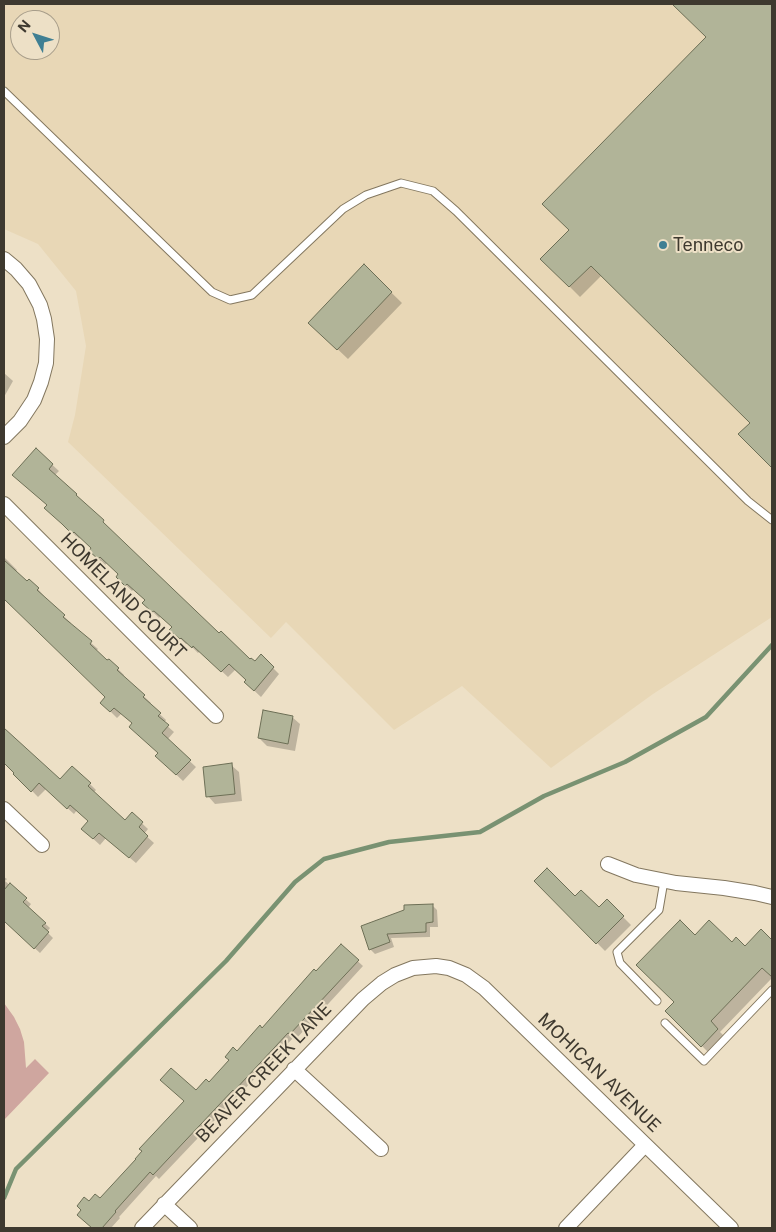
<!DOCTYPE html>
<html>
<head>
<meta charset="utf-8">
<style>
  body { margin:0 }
  #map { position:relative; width:776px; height:1232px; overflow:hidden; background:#ede0c6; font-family:"Public Sans",sans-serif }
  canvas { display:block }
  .frame { position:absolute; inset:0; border:5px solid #3e392f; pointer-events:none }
  .north { position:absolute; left:10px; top:10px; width:50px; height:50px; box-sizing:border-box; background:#ede0c6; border:1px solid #a79d8a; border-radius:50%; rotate:310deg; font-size:14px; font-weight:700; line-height:20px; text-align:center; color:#3e392f }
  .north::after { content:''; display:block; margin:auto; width:18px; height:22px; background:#3f7f93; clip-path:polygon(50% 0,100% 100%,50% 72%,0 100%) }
</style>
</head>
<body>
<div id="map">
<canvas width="776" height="1232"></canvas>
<div class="frame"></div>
<div class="north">N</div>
</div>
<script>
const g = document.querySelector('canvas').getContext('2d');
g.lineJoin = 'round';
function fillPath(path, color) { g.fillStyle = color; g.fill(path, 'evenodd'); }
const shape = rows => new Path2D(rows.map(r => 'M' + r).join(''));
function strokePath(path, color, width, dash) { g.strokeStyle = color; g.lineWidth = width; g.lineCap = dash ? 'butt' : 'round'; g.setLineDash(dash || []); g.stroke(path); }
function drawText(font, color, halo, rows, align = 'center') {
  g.font = font + ' "Public Sans",sans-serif'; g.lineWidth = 4; g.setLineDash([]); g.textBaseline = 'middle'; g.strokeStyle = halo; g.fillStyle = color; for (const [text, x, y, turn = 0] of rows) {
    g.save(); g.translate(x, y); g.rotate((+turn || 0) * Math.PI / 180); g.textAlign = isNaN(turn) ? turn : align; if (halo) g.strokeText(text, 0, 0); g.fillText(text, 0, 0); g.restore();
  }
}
const built = shape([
  [4,4,772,4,772,617,653,694,551,768,462,686,394,730,286,622,271,638,68,442,75,415,86,346,76,291,38,244,4,229],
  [20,20,50,20,50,50,20,50]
]);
const green = shape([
  [4,1003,14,1017,20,1029,24,1042,26,1068,35,1059,49,1073,4,1120]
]);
const shadow = shape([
  [673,4,772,4,772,466,740,434,751,423,602,275,580,297,542,259,570,230,708,37],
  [364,266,402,303,348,359,310,323],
  [4,373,13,381,4,397],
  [36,450,59,471,54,476,219,635,250,660,255,663,261,656,279,674,261,697,245,682,247,680,236,669,228,677,200,651,198,653,188,643,186,644,171,630,173,627,161,616,159,618,150,609,146,600,134,589,132,591,117,577,120,574,107,563,105,565,96,557,93,548,80,537,79,539,46,507,48,505],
  [4,557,17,570,15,572,27,583,38,589,44,596,43,597,71,623,69,624,98,649,96,651,107,662,109,660,124,675,123,677,151,703,149,704,166,720,164,723,174,732,167,740,196,767,183,781,163,762,159,753,133,724,122,713,117,718,108,709,107,697,4,598],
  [292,717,300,724,295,751,267,746,259,738],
  [4,730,60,781,90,784,96,790,93,793,125,822,132,814,148,829,144,834,154,843,136,863,106,838,100,845,89,835,89,821,77,810,74,814,46,789,38,797,4,762],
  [231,765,239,772,242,801,215,804,208,796],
  [4,877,7,879,5,881,31,904,28,908,50,928,47,932,53,938,40,953,4,920],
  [536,881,599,909,607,901,631,925,605,951],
  [432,905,437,910,438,927,430,927,430,937,391,938,394,947,375,954,370,949,406,911],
  [761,931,772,942,772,978,720,1032,728,1040,712,1056,667,1011,676,1002,695,937,745,948],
  [341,946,363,966,296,1039,294,1037,159,1179,156,1176,119,1217,120,1218,111,1228,92,1228,83,1220,89,1203,100,1200,196,1092,210,1084,237,1052,262,1029]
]);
const stream = shape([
  [4,1198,16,1169,226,961,295,882,324,859,389,842,480,832,544,796,625,762,706,717,772,645]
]);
const building = shape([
  [672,4,772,4,772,468,738,434,750,423,591,266,569,287,540,259,569,230,542,204,706,37,672,4],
  [364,264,392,292,337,350,308,323,364,264],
  [36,448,53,464,49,469,77,494,76,495,104,520,103,522,219,633,221,631,250,659,251,658,255,661,261,654,274,667,254,691,244,682,246,680,229,664,221,672,193,646,192,648,181,638,180,639,169,630,172,627,154,611,152,612,142,603,145,600,127,584,125,586,116,577,118,574,100,557,98,559,89,551,91,548,74,532,72,534,62,524,44,508,47,505,12,475,36,448],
  [4,560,27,581,29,579,39,588,37,590,65,615,63,617,92,641,90,644,107,660,109,659,119,668,117,670,145,695,143,697,161,713,158,716,169,725,162,733,191,760,176,775,155,756,158,753,129,727,132,723,114,708,110,712,100,703,105,697,4,599,4,560],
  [263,710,293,716,288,744,258,738,263,710],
  [4,728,60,779,72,766,91,783,88,786,125,820,132,812,143,822,139,827,148,836,129,858,99,833,93,839,81,829,88,821,70,805,67,809,39,783,31,792,13,774,14,773,4,763,4,728],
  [232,763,235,794,206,797,203,767,232,763],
  [547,868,575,896,581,890,599,907,607,899,624,916,596,944,534,881,547,868],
  [10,883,27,898,23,902,46,923,42,926,49,932,34,949,4,921,4,890,10,883],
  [433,904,433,922,426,923,426,932,387,934,390,942,369,950,361,926,404,910,404,905,433,904],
  [680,920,695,935,709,920,732,942,736,937,745,946,761,929,772,940,772,977,762,968,711,1021,718,1029,701,1047,665,1011,674,1002,636,965,680,920],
  [341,944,359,960,290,1034,288,1033,234,1091,233,1090,153,1175,150,1172,115,1211,116,1212,102,1228,92,1228,77,1215,81,1210,77,1206,84,1197,89,1201,95,1194,100,1198,136,1159,135,1159,142,1151,139,1149,184,1101,160,1080,171,1068,196,1090,206,1079,209,1082,229,1060,225,1057,233,1047,237,1051,260,1025,262,1028,314,969,316,971,341,944]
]);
const service = shape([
  [4,91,212,292,230,300,252,295,343,209,366,195,401,183,433,191,456,211,748,501,772,520],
  [657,1001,620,963,617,952,659,910,664,881],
  [665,1023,704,1061,772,990]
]);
const minor = shape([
  [4,259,16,269,29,284,40,305,44,319,47,339,46,363,41,382,34,400,20,421,4,437],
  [4,504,216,716],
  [4,809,42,845],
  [608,864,636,875,676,883,724,888,755,893,772,897],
  [294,1069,381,1149],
  [164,1204,190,1228],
  [142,1228,363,999,382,983,395,975,413,968,436,966,449,968,466,975,484,988,731,1228],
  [566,1228,645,1145]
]);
const markers = [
  [663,245,5,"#3f7f93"]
];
const poiNames = [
  ["Tenneco",673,245]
];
const streetNames = [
  ["HOMELAND COURT",123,596,45],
  ["BEAVER CREEK LANE",264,1073,-46],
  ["MOHICAN AVENUE",599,1073,44]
];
fillPath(built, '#e8d7b6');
fillPath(green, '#cfa69f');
fillPath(shadow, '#0003');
strokePath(stream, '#799272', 4.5);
fillPath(building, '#b1b498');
strokePath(building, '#6d6f56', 1);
strokePath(service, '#83775f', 9);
strokePath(minor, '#83775f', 16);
strokePath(service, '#fff', 7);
strokePath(minor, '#fff', 14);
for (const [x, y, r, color] of markers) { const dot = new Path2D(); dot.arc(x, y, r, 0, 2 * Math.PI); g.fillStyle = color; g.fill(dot); strokePath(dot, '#ede0c6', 2); }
drawText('18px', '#3e392f', '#ede0c6', poiNames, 'left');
drawText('18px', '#3e392f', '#ede0c6', streetNames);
</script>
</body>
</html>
